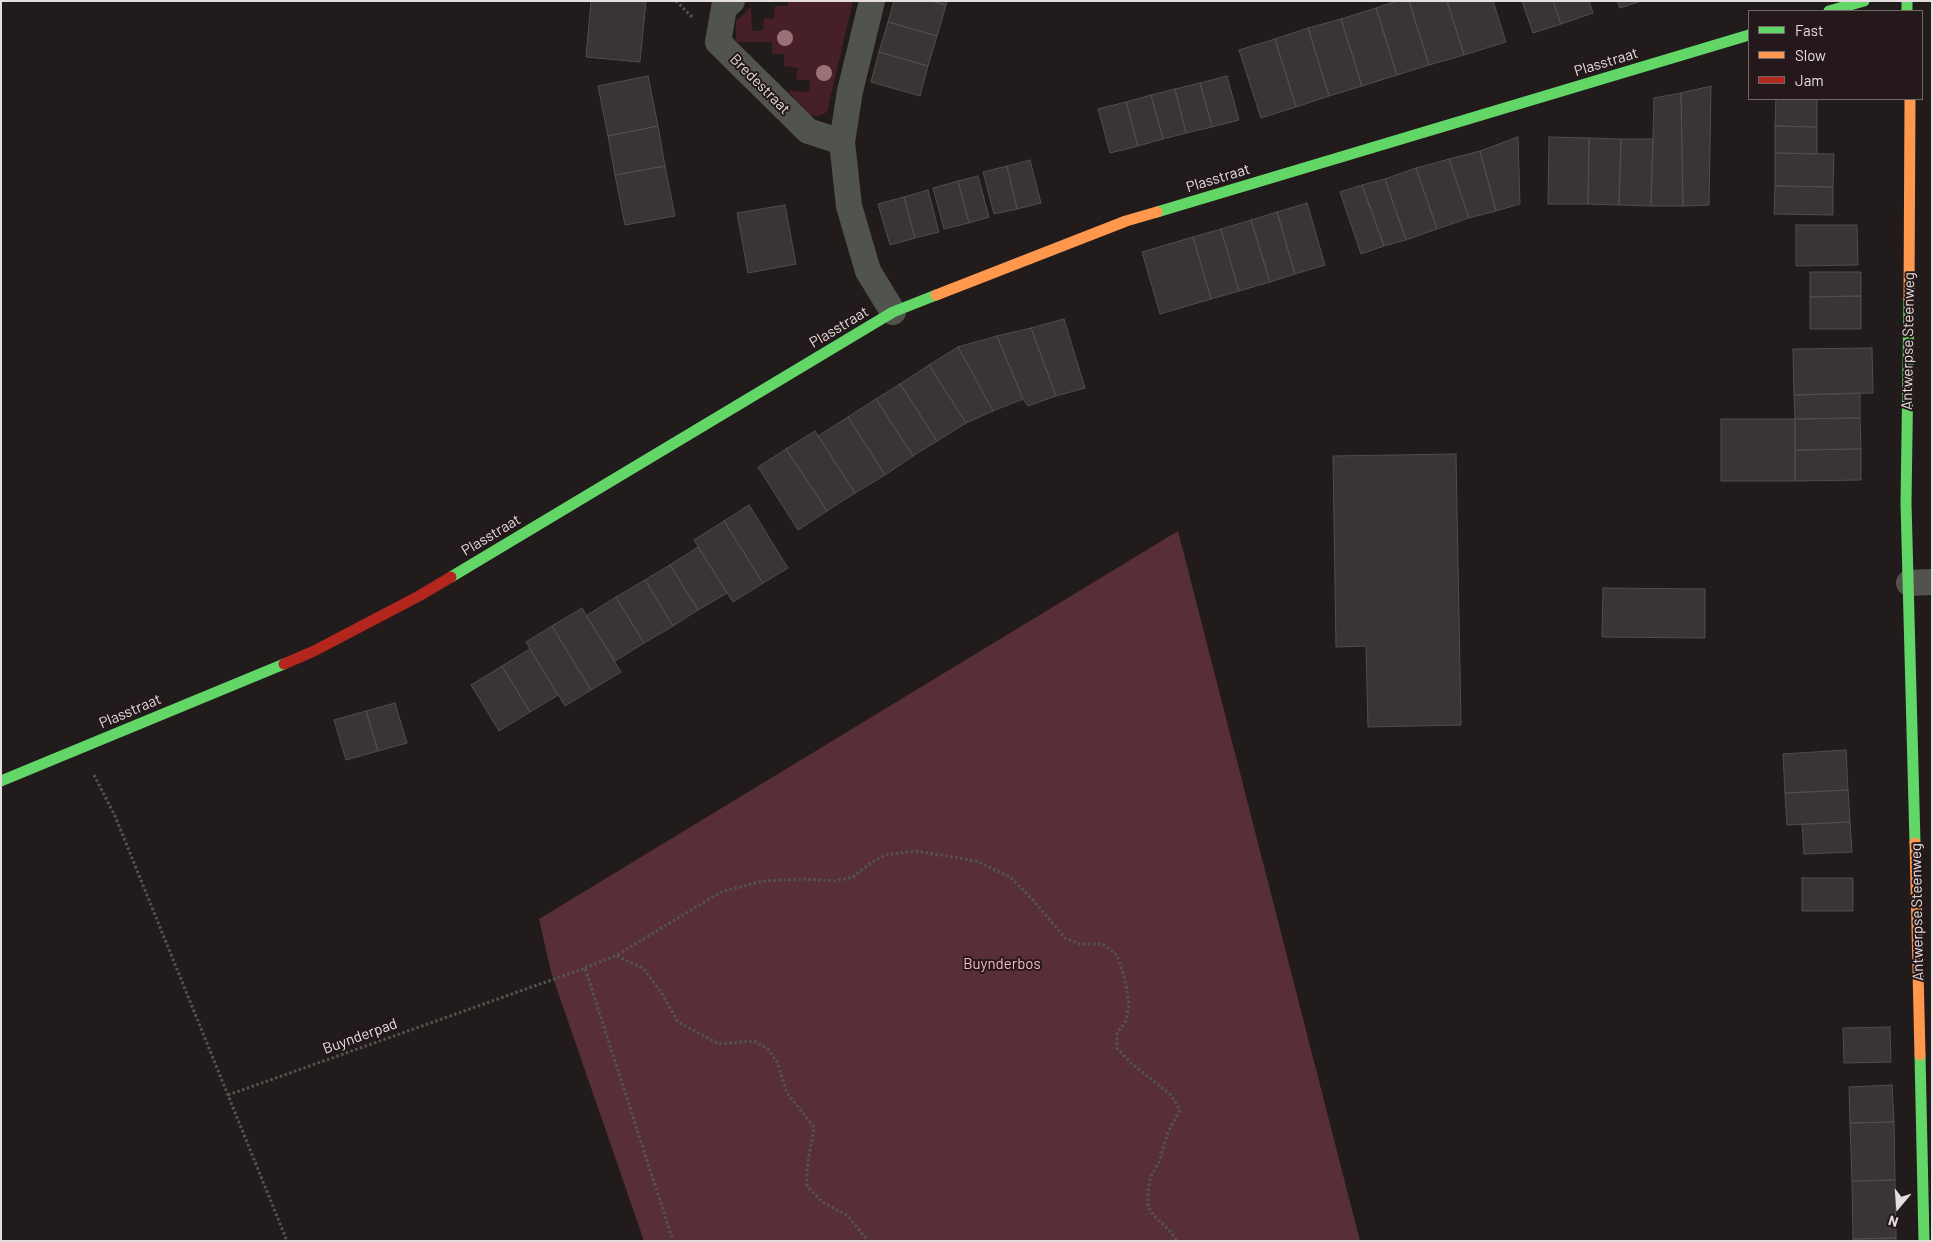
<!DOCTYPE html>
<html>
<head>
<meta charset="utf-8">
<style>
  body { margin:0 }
  #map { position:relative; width:1933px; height:1242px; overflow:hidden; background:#221b1c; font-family:Barlow,sans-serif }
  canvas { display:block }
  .frame { position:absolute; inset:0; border:2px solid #e6ddde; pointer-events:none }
  .legend { position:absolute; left:1748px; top:10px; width:175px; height:90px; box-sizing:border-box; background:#25181a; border:1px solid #726768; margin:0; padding:6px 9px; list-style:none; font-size:15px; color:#e6ddde }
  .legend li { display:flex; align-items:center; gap:10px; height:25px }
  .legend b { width:25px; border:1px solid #726768 }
  .north { position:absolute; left:1873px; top:1182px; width:50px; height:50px; -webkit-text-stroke:4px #25181a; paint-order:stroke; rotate:198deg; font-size:14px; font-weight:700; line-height:20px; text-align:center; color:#e6ddde }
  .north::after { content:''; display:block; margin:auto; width:18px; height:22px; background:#e6ddde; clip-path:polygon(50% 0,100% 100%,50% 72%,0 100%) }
</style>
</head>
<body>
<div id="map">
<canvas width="1933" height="1242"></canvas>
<div class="frame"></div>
<ul class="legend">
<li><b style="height:6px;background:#63d668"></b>Fast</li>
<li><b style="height:6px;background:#ff974d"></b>Slow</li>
<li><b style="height:6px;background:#b3261e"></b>Jam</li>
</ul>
<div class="north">N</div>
</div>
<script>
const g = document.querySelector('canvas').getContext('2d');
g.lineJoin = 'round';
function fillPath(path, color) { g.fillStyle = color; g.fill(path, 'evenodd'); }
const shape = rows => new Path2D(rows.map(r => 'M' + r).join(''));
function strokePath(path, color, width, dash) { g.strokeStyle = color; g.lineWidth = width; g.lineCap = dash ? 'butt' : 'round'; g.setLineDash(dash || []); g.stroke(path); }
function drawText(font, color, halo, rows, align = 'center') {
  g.font = font + ' Barlow,sans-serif'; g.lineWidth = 4; g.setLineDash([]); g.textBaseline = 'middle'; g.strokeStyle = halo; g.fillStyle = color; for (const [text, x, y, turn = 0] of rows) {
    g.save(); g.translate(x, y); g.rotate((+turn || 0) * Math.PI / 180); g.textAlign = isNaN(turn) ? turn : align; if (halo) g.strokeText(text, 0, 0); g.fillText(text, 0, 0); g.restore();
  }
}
const green = shape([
  [788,1,853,1,827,112,819,116,810,115,788,91,809,92,810,80,796,80,798,68,784,66,784,54,772,54,772,42,736,42,736,21,751,7,752,31,763,30,764,18,774,19,775,6,788,6]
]);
const forest = shape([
  [1178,531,1360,1241,644,1241,551,972,539,919]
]);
const building = shape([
  [591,1,646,1,640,62,586,57,591,1],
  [894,1,931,1,946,5,937,36,888,22,894,1],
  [931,1,947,1,946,5,931,1],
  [1397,1,1409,1,1429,65,1397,75,1376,8,1397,1],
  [1409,1,1447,1,1464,55,1429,65,1409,1],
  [1447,1,1493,1,1506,42,1464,55,1447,1],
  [1522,1,1553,1,1561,24,1533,33,1522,1],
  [1553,1,1589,1,1593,13,1561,24,1553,1],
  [1617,1,1641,1,1620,8,1617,1],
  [1376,8,1397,75,1362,86,1341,19,1376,8],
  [1341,19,1362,86,1329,96,1308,28,1341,19],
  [888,22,937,36,928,66,879,52,888,22],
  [1308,28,1329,96,1296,107,1275,39,1308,28],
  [1275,39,1296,107,1261,118,1239,50,1275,39],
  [879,52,928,66,920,96,871,82,879,52],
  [648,76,658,126,608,136,598,86,648,76],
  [1227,76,1239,120,1212,127,1200,83,1227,76],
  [1200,83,1212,127,1186,133,1175,89,1200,83],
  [1711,86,1709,205,1683,206,1681,93,1711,86],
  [1175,89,1186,133,1163,139,1151,95,1175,89],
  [1681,93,1683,206,1651,206,1654,98,1681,93],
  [1151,95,1163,139,1138,146,1126,102,1151,95],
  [1776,99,1817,99,1817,127,1775,126,1776,99],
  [1126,102,1138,146,1110,153,1098,109,1126,102],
  [658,126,665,166,615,175,608,136,658,126],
  [1775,126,1817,127,1817,154,1775,153,1775,126],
  [1518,137,1520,204,1496,211,1480,151,1518,137],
  [1549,137,1589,138,1588,204,1548,204,1549,137],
  [1589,138,1621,139,1619,205,1588,204,1589,138],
  [1621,139,1653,139,1651,206,1619,205,1621,139],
  [1480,151,1496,211,1469,218,1449,159,1480,151],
  [1775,153,1834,154,1833,187,1775,186,1775,153],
  [1449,159,1469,218,1437,229,1416,168,1449,159],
  [1030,160,1041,203,1017,209,1007,166,1030,160],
  [665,166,675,216,625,225,615,175,665,166],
  [1007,166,1017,209,994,214,983,172,1007,166],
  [1416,168,1437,229,1406,240,1385,179,1416,168],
  [978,176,989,217,969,223,958,181,978,176],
  [1385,179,1406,240,1384,246,1362,185,1385,179],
  [958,181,969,223,944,229,933,188,958,181],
  [1362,185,1384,246,1361,254,1340,192,1362,185],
  [1775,186,1833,187,1833,215,1774,214,1775,186],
  [928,190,939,232,915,238,904,197,928,190],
  [904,197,915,238,890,245,878,204,904,197],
  [1307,203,1325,265,1295,274,1277,212,1307,203],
  [785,205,796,264,748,273,737,213,785,205],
  [1277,212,1295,274,1270,282,1251,220,1277,212],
  [1251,220,1270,282,1239,291,1221,229,1251,220],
  [1796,225,1857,225,1858,265,1796,266,1796,225],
  [1221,229,1239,291,1211,299,1193,237,1221,229],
  [1193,237,1211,299,1160,314,1142,252,1193,237],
  [1810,272,1861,272,1861,296,1810,297,1810,272],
  [1861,296,1861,329,1810,329,1810,297,1861,296],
  [1064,319,1085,388,1056,396,1031,328,1064,319],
  [1031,328,1056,396,1028,406,1023,399,997,336,1031,328],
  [997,336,1023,399,993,411,958,347,997,336],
  [958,347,993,411,966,423,929,365,958,347],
  [1872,348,1873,393,1794,395,1793,349,1872,348],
  [929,365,966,423,937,441,900,384,929,365],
  [900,384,937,441,913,456,876,399,900,384],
  [1860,393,1860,418,1795,419,1794,395,1860,393],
  [876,399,913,456,885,475,848,417,876,399],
  [848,417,885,475,855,493,818,436,848,417],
  [1860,418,1861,449,1795,450,1795,419,1860,418],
  [1721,419,1795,419,1795,481,1721,481,1721,419],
  [815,431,855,493,827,511,786,449,815,431],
  [786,449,827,511,798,530,758,467,786,449],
  [1861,449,1861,480,1795,481,1795,450,1861,449],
  [1456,454,1461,725,1368,727,1366,646,1336,647,1333,456,1456,454],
  [749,505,788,568,763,583,724,521,749,505],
  [724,521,763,583,733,602,694,540,724,521],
  [698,547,727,593,698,610,670,565,698,547],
  [670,565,698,610,673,626,645,580,670,565],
  [645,580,673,626,644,643,616,597,645,580],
  [1603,588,1705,589,1705,638,1602,637,1603,588],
  [616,597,644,643,615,661,586,616,616,597],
  [582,608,621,672,591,690,552,626,582,608],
  [552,626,591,690,565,706,526,642,552,626],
  [530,649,558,695,530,712,502,666,530,649],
  [502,666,530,712,499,731,471,685,502,666],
  [395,703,407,743,378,751,366,711,395,703],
  [366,711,378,751,346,760,334,720,366,711],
  [1846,750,1848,790,1785,793,1783,754,1846,750],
  [1848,790,1850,822,1787,825,1785,793,1848,790],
  [1850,822,1852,852,1804,854,1802,824,1850,822],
  [1802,878,1853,878,1853,911,1802,911,1802,878],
  [1890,1027,1891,1062,1844,1063,1843,1028,1890,1027],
  [1892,1085,1894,1122,1850,1123,1849,1087,1892,1085],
  [1894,1122,1895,1180,1852,1181,1850,1123,1894,1122],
  [1895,1180,1896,1238,1853,1239,1852,1181,1895,1180],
  [1896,1238,1896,1241,1853,1241,1853,1239,1896,1238]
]);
const path = shape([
  [676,1,692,17],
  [94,775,115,816,287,1241],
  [617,956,643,968,662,994,678,1022,719,1044,754,1041,768,1049,777,1062,787,1093,814,1127,807,1168,807,1186,821,1201,848,1216,868,1241],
  [585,968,617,955,721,892,763,881,803,879,835,881,853,877,869,864,885,855,916,851,976,861,1010,877,1033,900,1065,938,1080,944,1102,944,1117,955,1124,975,1129,1004,1126,1021,1117,1033,1117,1048,1131,1063,1171,1095,1180,1110,1168,1132,1159,1162,1151,1176,1148,1192,1148,1207,1154,1216,1169,1230,1177,1241],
  [228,1095,585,968,673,1241]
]);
const street = shape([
  [732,1,724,8,718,42,808,131,842,142],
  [872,1,850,91,842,142,849,206,868,271,893,312],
  [1909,583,1932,582]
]);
const fast = shape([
  [1907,1,1907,11],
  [1829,11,1864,1],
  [1157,212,1749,35],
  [1909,299,1906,503,1915,843],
  [451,577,893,312,936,295],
  [1,781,284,664],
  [1920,1055,1924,1241]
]);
const slow = shape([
  [936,295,1126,221,1157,212],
  [1909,299,1910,99],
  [1915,843,1920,1055]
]);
const jam = shape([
  [284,664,314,651,419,596,451,577]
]);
const trees = [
  [785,38],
  [824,73]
];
const streetNames = [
  ["Plasstraat",1606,62,-17],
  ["Bredestraat",760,84,45],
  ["Plasstraat",1218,178,-17],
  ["Plasstraat",839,327,-31],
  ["Antwerpse Steenweg",1908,341,-89],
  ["Plasstraat",491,535,-31],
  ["Plasstraat",130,711,-23],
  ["Antwerpse Steenweg",1917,912,-91],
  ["Buynderpad",360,1036,-20]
];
const parkNames = [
  ["Buynderbos",1002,964]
];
fillPath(green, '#461f27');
fillPath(forest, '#582f36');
fillPath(building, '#3a3535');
strokePath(building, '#524c4d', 1);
strokePath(path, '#535450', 3, [2.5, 2.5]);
strokePath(street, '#50544c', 26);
strokePath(fast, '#63d668', 11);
strokePath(slow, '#ff974d', 11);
strokePath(jam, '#b3261e', 11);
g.fillStyle = '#997177';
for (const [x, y] of trees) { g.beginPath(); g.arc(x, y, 8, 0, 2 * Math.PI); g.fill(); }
drawText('15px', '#e6ddde', '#25181a', streetNames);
drawText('15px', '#fab8c1', '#25181a', parkNames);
</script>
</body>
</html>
